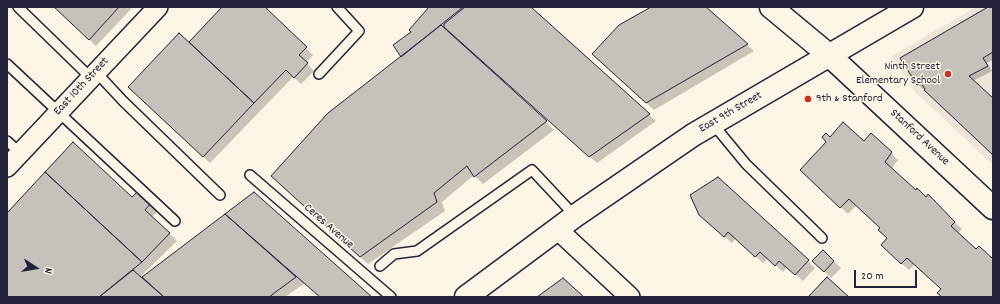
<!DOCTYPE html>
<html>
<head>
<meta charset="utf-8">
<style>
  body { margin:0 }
  #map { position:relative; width:1000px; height:304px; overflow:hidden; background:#fcf5e5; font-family:Dekko,sans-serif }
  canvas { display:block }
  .frame { position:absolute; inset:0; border:8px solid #22223b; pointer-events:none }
  .north { position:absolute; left:16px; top:248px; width:40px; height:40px; -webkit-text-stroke:3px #fcf5e5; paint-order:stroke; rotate:102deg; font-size:11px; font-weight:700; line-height:16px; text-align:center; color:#22223b }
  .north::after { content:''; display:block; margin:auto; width:14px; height:18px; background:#22223b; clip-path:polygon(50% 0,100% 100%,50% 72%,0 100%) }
  .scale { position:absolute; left:854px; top:270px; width:63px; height:18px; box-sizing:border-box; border:2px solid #22223b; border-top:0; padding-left:5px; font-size:12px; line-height:14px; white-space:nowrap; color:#22223b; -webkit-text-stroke:3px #fcf5e5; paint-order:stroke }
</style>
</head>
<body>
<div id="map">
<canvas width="1000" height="304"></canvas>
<div class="frame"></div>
<div class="north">N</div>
<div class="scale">20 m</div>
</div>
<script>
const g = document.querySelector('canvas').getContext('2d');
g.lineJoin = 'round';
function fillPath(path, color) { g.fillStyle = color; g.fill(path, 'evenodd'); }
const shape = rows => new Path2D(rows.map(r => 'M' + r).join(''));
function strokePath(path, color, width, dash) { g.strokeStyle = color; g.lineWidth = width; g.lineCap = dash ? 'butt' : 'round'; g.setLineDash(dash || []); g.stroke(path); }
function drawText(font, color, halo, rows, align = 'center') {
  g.font = font + ' Dekko,sans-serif'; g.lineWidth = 3; g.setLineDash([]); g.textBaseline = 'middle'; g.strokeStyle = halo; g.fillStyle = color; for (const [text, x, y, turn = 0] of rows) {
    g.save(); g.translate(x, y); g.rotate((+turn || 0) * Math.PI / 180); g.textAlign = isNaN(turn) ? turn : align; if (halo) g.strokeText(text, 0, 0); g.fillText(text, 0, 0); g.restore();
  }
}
const built = shape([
  [976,7,993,7,993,165,915,92,892,56]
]);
const shadow = shape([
  [55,7,133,7,96,46],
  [224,7,263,7,313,55,306,63,314,71,301,84,293,77,210,163,137,94,190,44],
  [431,7,530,7,656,121,597,163,504,81,503,82,554,130,483,184,474,175,442,202,445,211,368,264,280,184,402,57,412,33],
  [653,7,705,7,754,51,654,110,601,61],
  [990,7,993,7,993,60,987,63,992,71,973,81,993,99,993,154,925,88,923,89,918,84],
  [871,134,898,160,891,169,926,198,928,196,962,229,958,233,976,250,993,261,993,297,943,297,942,289,915,264,909,270,889,252,888,238,881,229,856,206,848,214,808,176,830,138,864,142],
  [717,178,815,268,803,281,787,267,783,272,768,258,763,263,736,238,732,243,708,222],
  [254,193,371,297,321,297,305,283,285,297,7,297,7,214,133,199,151,204,158,211,152,217,177,241,140,277,142,278],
  [823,251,841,268,831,278,814,261]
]);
const building = shape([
  [54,7,119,7,89,40,54,7],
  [222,7,265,7,307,47,299,55,308,63,294,78,286,70,254,103,189,42,222,7],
  [429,7,463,7,401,57,393,45,411,32,409,30,429,7],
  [465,7,531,7,650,114,589,157,444,27,444,24,465,7],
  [651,7,706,7,748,44,646,103,592,54,619,25,651,7],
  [988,7,993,7,993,52,983,58,988,66,969,76,993,98,993,155,924,90,925,89,921,83,917,85,900,58,988,7],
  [441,25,547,121,474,177,467,166,434,193,437,202,360,257,271,176,328,113,441,25],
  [179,33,254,103,203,157,128,87,179,33],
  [843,122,864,141,871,133,892,152,885,162,916,190,917,188,926,197,928,194,955,222,951,226,976,249,979,246,993,259,993,297,942,297,937,293,941,289,907,258,901,264,881,245,887,238,878,230,880,228,849,199,840,208,800,170,826,142,822,137,826,133,830,137,843,122],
  [73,142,132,197,138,191,151,203,145,210,170,233,142,262,45,172,73,142],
  [45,172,142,262,99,297,7,297,7,213,45,172],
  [718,177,809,260,795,275,779,261,775,266,760,252,755,257,728,232,724,237,699,215,690,195,718,177],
  [254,192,372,297,320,297,225,214,254,192],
  [225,214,296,277,269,297,164,297,142,277,225,214],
  [823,250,834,261,824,272,812,261,823,250],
  [133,270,164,297,99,297,133,270],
  [827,277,849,297,808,297,827,277],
  [563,278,584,297,537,297,563,278]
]);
const lane = shape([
  [18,7,91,78],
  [7,64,175,221],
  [96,72,123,101,220,195],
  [319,74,359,31,337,7],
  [713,124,746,164,822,238],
  [7,141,20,153],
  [250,175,391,297],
  [380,266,394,254,417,251,532,170,575,216]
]);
const street = shape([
  [7,167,158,7],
  [557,229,630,297]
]);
const secondary = shape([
  [771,7,830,56,993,208],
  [466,297,575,216,693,135,912,7]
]);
const markers = [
  [948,74,4,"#c8321e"],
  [808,99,4,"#c8321e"]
];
const poiNames = [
  ["Ninth Street",940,67],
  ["Elementary School",940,81],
  ["9th & Stanford",816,99,"left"]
];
const streetNames = [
  ["East 10th Street",82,87,-47],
  ["East 9th Street",731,113,-30],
  ["Stanford Avenue",919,138,43],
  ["Ceres Avenue",328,227,41]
];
fillPath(built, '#ece5d8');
fillPath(shadow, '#0003');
fillPath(building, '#c6c1bb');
strokePath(building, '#22223b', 1);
strokePath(lane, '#22223b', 12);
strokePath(street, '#22223b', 22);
strokePath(secondary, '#22223b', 25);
strokePath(lane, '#fcf5e5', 9);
strokePath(street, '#fcf5e5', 19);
strokePath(secondary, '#fcf5e5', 22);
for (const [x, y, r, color] of markers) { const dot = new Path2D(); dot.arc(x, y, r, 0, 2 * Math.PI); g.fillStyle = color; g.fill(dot); strokePath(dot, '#fcf5e5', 1.5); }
drawText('12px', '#22223b', '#fcf5e5', poiNames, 'right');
drawText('12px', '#22223b', '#fcf5e5', streetNames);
</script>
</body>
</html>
